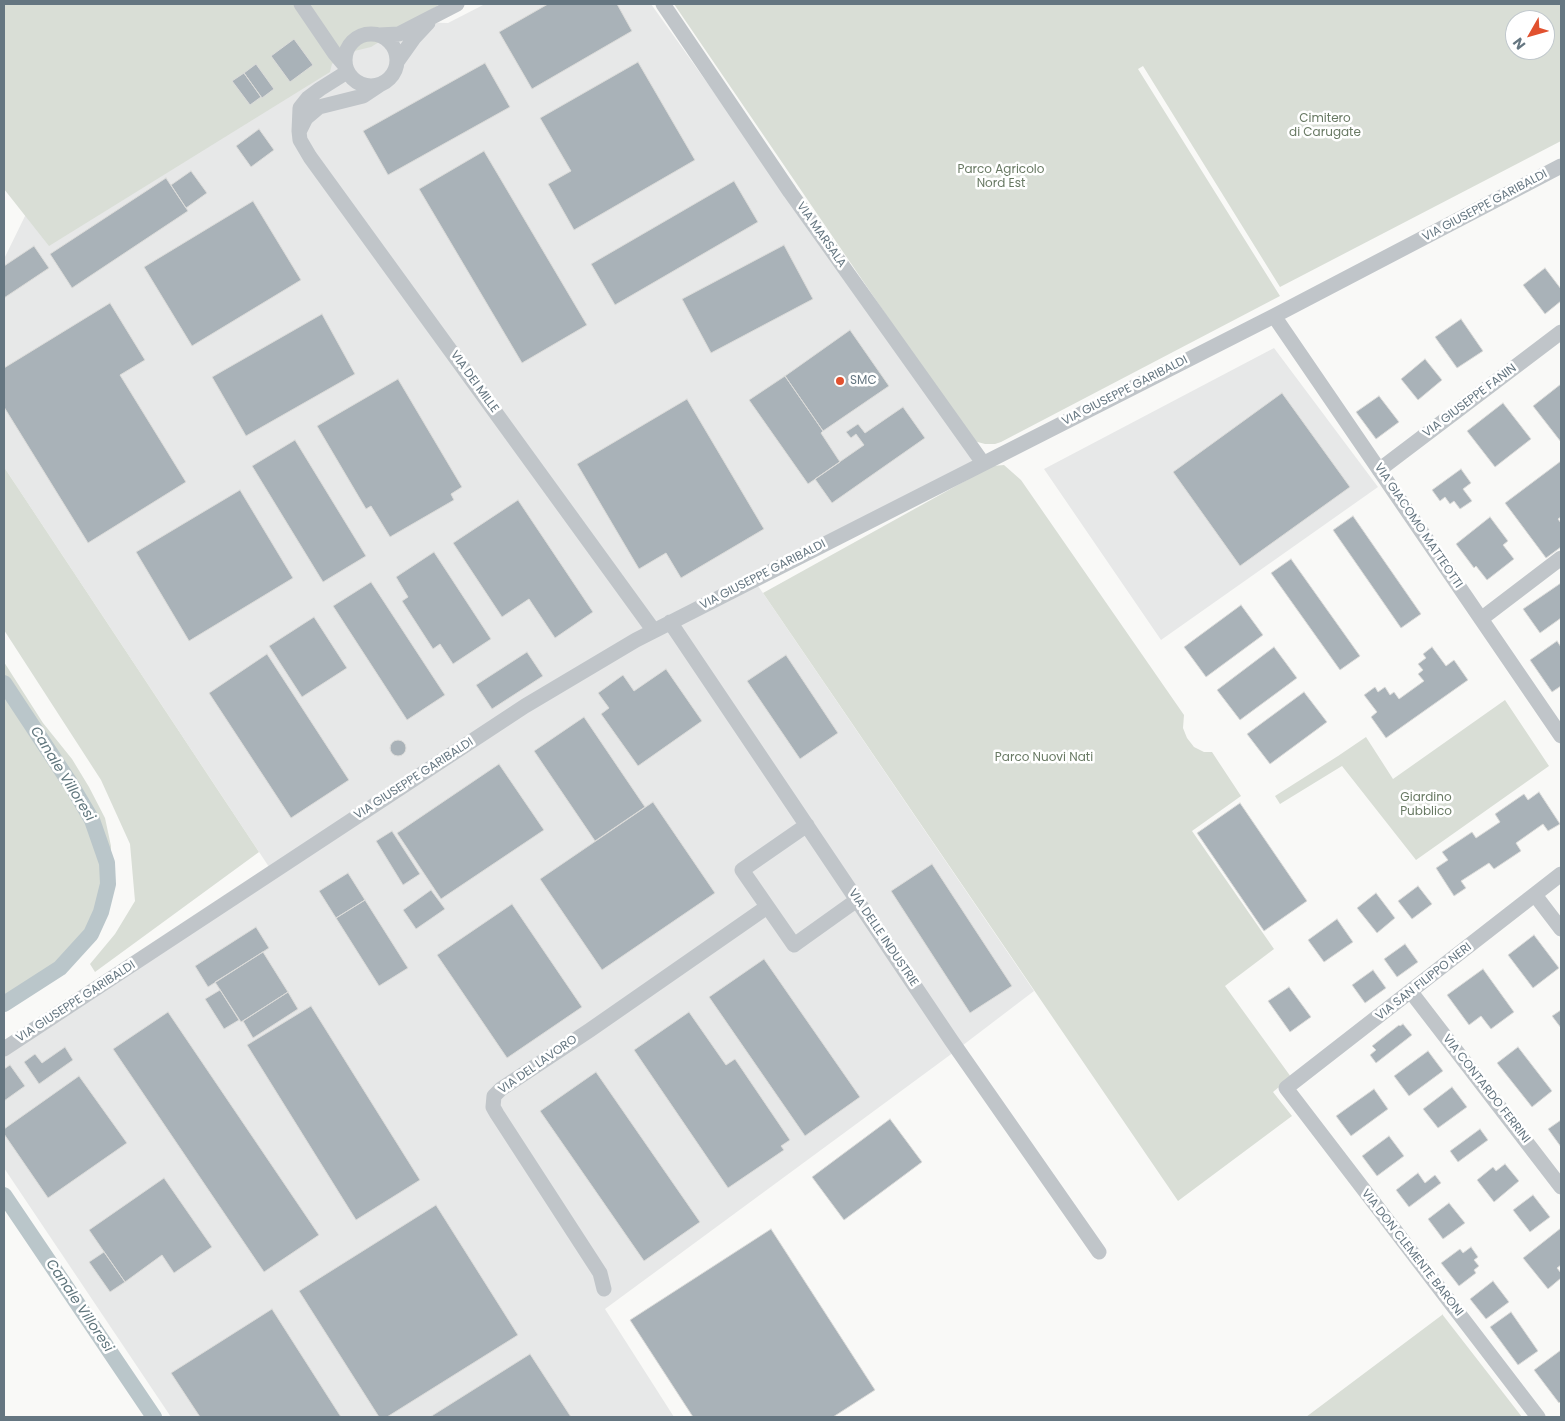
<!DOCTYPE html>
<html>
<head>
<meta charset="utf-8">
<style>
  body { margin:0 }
  #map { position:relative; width:1565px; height:1421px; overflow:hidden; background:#f9f9f7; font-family:Poppins,sans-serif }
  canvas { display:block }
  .frame { position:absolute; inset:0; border:5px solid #657681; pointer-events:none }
  .north { position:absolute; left:1505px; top:10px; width:50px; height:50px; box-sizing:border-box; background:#fff; border:1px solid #c1c8cd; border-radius:50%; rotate:232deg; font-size:14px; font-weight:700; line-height:20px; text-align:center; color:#657681 }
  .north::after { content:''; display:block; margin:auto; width:18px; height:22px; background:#e1512f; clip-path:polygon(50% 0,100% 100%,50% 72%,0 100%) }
</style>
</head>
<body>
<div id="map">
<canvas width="1565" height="1421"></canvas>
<div class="frame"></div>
<div class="north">N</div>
</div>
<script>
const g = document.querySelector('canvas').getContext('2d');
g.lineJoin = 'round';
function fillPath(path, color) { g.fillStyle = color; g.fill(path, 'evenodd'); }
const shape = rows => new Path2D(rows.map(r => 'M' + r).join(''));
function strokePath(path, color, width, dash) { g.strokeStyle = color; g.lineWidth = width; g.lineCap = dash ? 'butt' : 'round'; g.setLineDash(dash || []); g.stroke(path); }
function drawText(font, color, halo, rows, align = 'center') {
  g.font = font + ' Poppins,sans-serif'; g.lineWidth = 5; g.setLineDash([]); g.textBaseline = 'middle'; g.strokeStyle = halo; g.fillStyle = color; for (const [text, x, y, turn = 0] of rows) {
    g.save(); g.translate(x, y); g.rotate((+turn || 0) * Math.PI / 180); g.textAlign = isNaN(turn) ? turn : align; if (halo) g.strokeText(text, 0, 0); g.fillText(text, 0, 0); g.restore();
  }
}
const built = shape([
  [485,4,651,4,978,463,752,577,1034,991,950,1055,605,1309,674,1417,171,1417,4,1168,4,1051,273,873,4,467,4,259,26,214,301,19,448,23],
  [1274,348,1378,487,1161,640,1044,469]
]);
const green = shape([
  [4,4,440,4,371,47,342,54,332,64,330,72,49,246,4,189],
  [674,4,1561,4,1561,141,1280,287,1143,66,1138,69,1280,296,1001,442,995,444,985,444,974,441,968,435],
  [1515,20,1545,20,1545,50,1515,50],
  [1004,465,1021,480,1184,715,1183,728,1187,738,1194,747,1204,752,1212,752,1241,796,1192,831,1274,949,1225,986,1291,1077,1273,1092,1292,1116,1178,1201,763,593,992,466],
  [4,467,259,852,95,972,90,964,115,934,135,901,130,844,101,780,4,630],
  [4,662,43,723,72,759,89,787,105,818,111,846,111,876,105,901,93,927,70,952,4,1001],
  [1505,700,1549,766,1416,860,1342,766,1280,804,1275,796,1338,756,1366,737,1393,779],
  [1442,1314,1522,1417,1306,1417,1442,1315]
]);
const canal = shape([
  [4,683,70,783,92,820,107,863,108,884,101,912,91,934,60,968,4,1004],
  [4,1195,154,1417]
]);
const building = shape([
  [548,4,617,4,632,31,532,89,499,32,548,4],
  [294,39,313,65,290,82,271,56,294,39],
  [638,62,695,160,574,230,548,184,571,171,540,118,638,62],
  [485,63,510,107,388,175,363,131,485,63],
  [256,64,274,89,262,98,244,73,256,64],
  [244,73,261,97,250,105,232,81,244,73],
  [259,129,274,150,251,167,236,146,259,129],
  [484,151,587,325,522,363,419,189,484,151],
  [191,171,207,193,186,208,171,185,191,171],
  [166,178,188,211,72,288,50,254,166,178],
  [734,181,758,222,615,305,591,264,734,181],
  [253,201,301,280,192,346,144,267,253,201],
  [784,245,813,299,711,353,682,299,784,245],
  [34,246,49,268,4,298,4,266,34,246],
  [1545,268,1561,289,1561,301,1545,314,1523,285,1545,268],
  [110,303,145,360,120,375,186,482,88,543,4,407,4,368,110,303],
  [322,314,355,374,246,436,212,377,322,314],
  [1461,319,1483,351,1457,368,1435,337,1461,319],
  [850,330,889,386,823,431,785,376,850,330],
  [1425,359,1442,380,1418,400,1401,379,1425,359],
  [785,376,823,431,821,433,840,462,808,484,749,400,785,376],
  [398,379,462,487,451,494,454,500,390,537,371,506,366,509,317,426,398,379],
  [1561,384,1561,442,1533,406,1561,384],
  [1282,393,1350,487,1240,566,1173,472,1282,393],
  [1379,396,1399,422,1376,439,1356,412,1379,396],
  [687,399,764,529,681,578,666,553,639,569,577,464,687,399],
  [1503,403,1531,439,1495,467,1467,431,1503,403],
  [903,407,925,438,832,503,815,479,864,445,856,434,851,438,846,432,858,424,865,433,903,407],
  [295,440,366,556,323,582,252,466,295,440],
  [1561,461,1561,517,1558,519,1561,523,1561,547,1546,558,1505,503,1561,461],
  [1461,469,1471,483,1463,489,1472,501,1460,509,1454,501,1450,504,1445,497,1440,501,1432,490,1461,469],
  [240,490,293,578,189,641,136,552,240,490],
  [518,500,593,612,555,638,529,599,502,617,453,543,518,500],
  [1353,516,1421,614,1401,628,1333,530,1353,516],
  [1490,517,1508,541,1503,545,1514,559,1487,580,1476,566,1474,568,1456,544,1490,517],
  [434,552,491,639,453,664,440,644,433,649,402,601,408,597,396,577,434,552],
  [1291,559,1360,656,1340,670,1271,573,1291,559],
  [371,582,445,695,407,720,333,606,371,582],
  [1561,583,1561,618,1540,633,1523,609,1561,583],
  [1241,605,1263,635,1206,677,1184,647,1241,605],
  [314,617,347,668,302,697,269,646,314,617],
  [1557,641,1561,647,1561,686,1552,692,1530,660,1557,641],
  [1274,647,1297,678,1240,720,1217,690,1274,647],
  [1432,647,1446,666,1454,660,1468,680,1386,738,1371,717,1377,712,1364,695,1375,687,1378,692,1385,687,1390,695,1394,692,1399,699,1424,681,1418,674,1423,670,1418,664,1426,658,1423,654,1432,647],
  [527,652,543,676,492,709,476,685,527,652],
  [267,654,349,780,291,818,209,693,267,654],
  [786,655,838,733,800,759,747,681,786,655],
  [666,669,702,721,638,766,601,714,609,708,598,693,623,675,634,691,666,669],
  [1304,692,1327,722,1270,764,1247,734,1304,692],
  [584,717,645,807,595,841,534,751,584,717],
  '390 748a8 8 0 1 1 16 0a8 8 0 1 1-16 0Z',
  [499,764,544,830,441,899,397,833,499,764],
  [1539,792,1560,824,1548,831,1543,824,1516,843,1521,851,1494,869,1489,863,1461,881,1466,888,1454,896,1436,868,1448,860,1442,852,1472,832,1476,838,1500,822,1495,814,1524,794,1528,800,1539,792],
  [653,802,715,893,602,970,540,879,653,802],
  [1240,803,1307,901,1264,931,1197,833,1240,803],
  [392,831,420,874,403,885,376,841,392,831],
  [932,864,1012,986,970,1013,891,891,932,864],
  [348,873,365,900,336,918,319,891,348,873],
  [1418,886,1432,904,1412,919,1398,901,1418,886],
  [431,890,445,909,416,929,403,910,431,890],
  [1376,893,1395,918,1377,933,1357,908,1376,893],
  [365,900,408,968,379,986,336,918,365,900],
  [512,904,582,1007,507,1058,437,955,512,904],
  [1337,919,1353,942,1324,962,1308,940,1337,919],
  [256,927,269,948,208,987,195,966,256,927],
  [1534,935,1559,968,1533,988,1508,955,1534,935],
  [1405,944,1418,962,1397,977,1384,959,1405,944],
  [263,952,288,992,241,1022,215,982,263,952],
  [764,959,860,1097,805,1136,709,997,764,959],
  [1483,969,1514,1012,1491,1029,1481,1016,1469,1025,1447,995,1483,969],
  [1373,970,1386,988,1365,1003,1352,985,1373,970],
  [1289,987,1311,1017,1290,1032,1268,1001,1289,987],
  [220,990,239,1020,224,1029,205,999,220,990],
  [288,992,298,1009,253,1038,243,1021,288,992],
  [311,1006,420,1180,356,1220,247,1045,311,1006],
  [1561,1010,1561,1028,1552,1016,1561,1010],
  [168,1012,319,1235,264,1272,113,1049,168,1012],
  [689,1012,726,1065,735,1059,790,1140,781,1146,784,1150,728,1188,634,1050,689,1012],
  [1403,1024,1412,1035,1376,1063,1370,1055,1376,1050,1372,1046,1399,1025,1400,1026,1403,1024],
  [65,1047,73,1060,39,1084,24,1062,35,1054,42,1063,65,1047],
  [1518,1047,1552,1091,1532,1107,1497,1063,1518,1047],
  [1428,1051,1443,1071,1409,1096,1394,1076,1428,1051],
  [10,1065,25,1086,4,1101,4,1069,10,1065],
  [596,1072,700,1222,644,1261,540,1111,596,1072],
  [79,1076,127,1143,48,1198,4,1134,4,1129,79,1076],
  [1452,1087,1467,1107,1438,1128,1423,1109,1452,1087],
  [1374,1089,1388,1109,1351,1136,1336,1116,1374,1089],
  [890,1119,922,1162,844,1220,812,1177,890,1119],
  [1561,1120,1561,1147,1548,1129,1561,1120],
  [1480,1129,1488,1140,1458,1162,1450,1151,1480,1129],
  [1389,1136,1404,1156,1377,1176,1362,1156,1389,1136],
  [1505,1164,1519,1181,1494,1202,1477,1180,1493,1167,1496,1171,1505,1164],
  [1418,1173,1425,1183,1435,1175,1441,1183,1409,1207,1396,1190,1418,1173],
  [164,1178,212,1247,174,1273,162,1255,125,1282,89,1230,164,1178],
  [1533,1195,1550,1217,1530,1232,1513,1210,1533,1195],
  [1449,1203,1465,1223,1443,1239,1428,1219,1449,1203],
  [436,1205,518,1335,387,1417,379,1417,299,1291,436,1205],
  [1561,1228,1561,1265,1557,1268,1561,1273,1561,1278,1548,1289,1523,1258,1561,1228],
  [771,1229,875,1390,833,1417,693,1417,630,1320,771,1229],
  [1471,1247,1478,1257,1474,1260,1479,1266,1474,1270,1476,1273,1459,1286,1441,1263,1460,1249,1463,1253,1471,1247],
  [104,1252,125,1282,110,1292,89,1262,104,1252],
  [1493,1281,1509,1302,1486,1319,1470,1299,1493,1281],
  [272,1309,341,1417,200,1417,171,1373,272,1309],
  [1511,1312,1538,1351,1518,1365,1490,1327,1511,1312],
  [1561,1350,1561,1401,1559,1403,1534,1370,1561,1350],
  [530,1354,571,1417,430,1417,530,1354]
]);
const minor = shape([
  [301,4,335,54,346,67],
  [663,4,790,192,983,463],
  '345 60a26 26 0 1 1 52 0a26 26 0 1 1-52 0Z',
  [379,35,399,34,457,4],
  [397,62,414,38,428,23],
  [347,72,320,89,308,98,300,108,299,131,300,140,310,157,654,631],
  [300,130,306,118,319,107,363,96,381,84],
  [1274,316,1561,736],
  [1379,470,1561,332],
  [1481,619,1561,558],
  [670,622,951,1040,1099,1252],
  [807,825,742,870,794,945,857,900],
  [1535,895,1561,929],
  [1411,992,1561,1187],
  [4,1049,525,706,636,640,1274,316,1561,166],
  [604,1289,600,1273,497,1114,493,1107,494,1096,501,1089,590,1030,767,907],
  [1538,1417,1286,1088,1561,874]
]);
const markers = [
  [840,381,5,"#e1512f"]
];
const parkNames = [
  ["Cimitero",1325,119],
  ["di Carugate",1325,133],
  ["Parco Agricolo",1001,170],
  ["Nord Est",1001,184],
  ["Parco Nuovi Nati",1044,758],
  ["Giardino",1426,798],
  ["Pubblico",1426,812]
];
const streetNames = [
  ["VIA GIUSEPPE GARIBALDI",1485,206,-28],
  ["VIA MARSALA",821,235,55],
  ["VIA DEI MILLE",474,382,54],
  ["VIA GIUSEPPE GARIBALDI",1125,391,-27],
  ["VIA GIUSEPPE FANIN",1470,401,-37],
  ["VIA GIACOMO MATTEOTTI",1418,526,56],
  ["VIA GIUSEPPE GARIBALDI",763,575,-27],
  ["VIA GIUSEPPE GARIBALDI",414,779,-33],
  ["VIA DELLE INDUSTRIE",883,938,56],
  ["VIA SAN FILIPPO NERI",1424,982,-38],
  ["VIA GIUSEPPE GARIBALDI",76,1002,-33],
  ["VIA DEL LAVORO",538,1065,-35],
  ["VIA CONTARDO FERRINI",1486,1089,52],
  ["VIA DON CLEMENTE BARONI",1412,1253,52]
];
const poiNames = [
  ["SMC",850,381]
];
const waterNames = [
  ["Canale Villoresi",62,774,58],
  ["Canale Villoresi",79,1306,56]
];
fillPath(built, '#e7e8e8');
fillPath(green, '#d9ded6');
strokePath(canal, '#bac6ca', 16);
fillPath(building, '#a9b2b8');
strokePath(building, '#dbdbd9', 1);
strokePath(minor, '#c0c5c9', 15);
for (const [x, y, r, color] of markers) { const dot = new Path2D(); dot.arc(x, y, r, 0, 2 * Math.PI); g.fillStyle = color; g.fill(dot); strokePath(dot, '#fff', 2); }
drawText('12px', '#687963', '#fff', parkNames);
drawText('12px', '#657681', '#fff', streetNames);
drawText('12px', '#657681', '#fff', poiNames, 'left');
drawText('italic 14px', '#5f757c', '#fff', waterNames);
</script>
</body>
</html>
